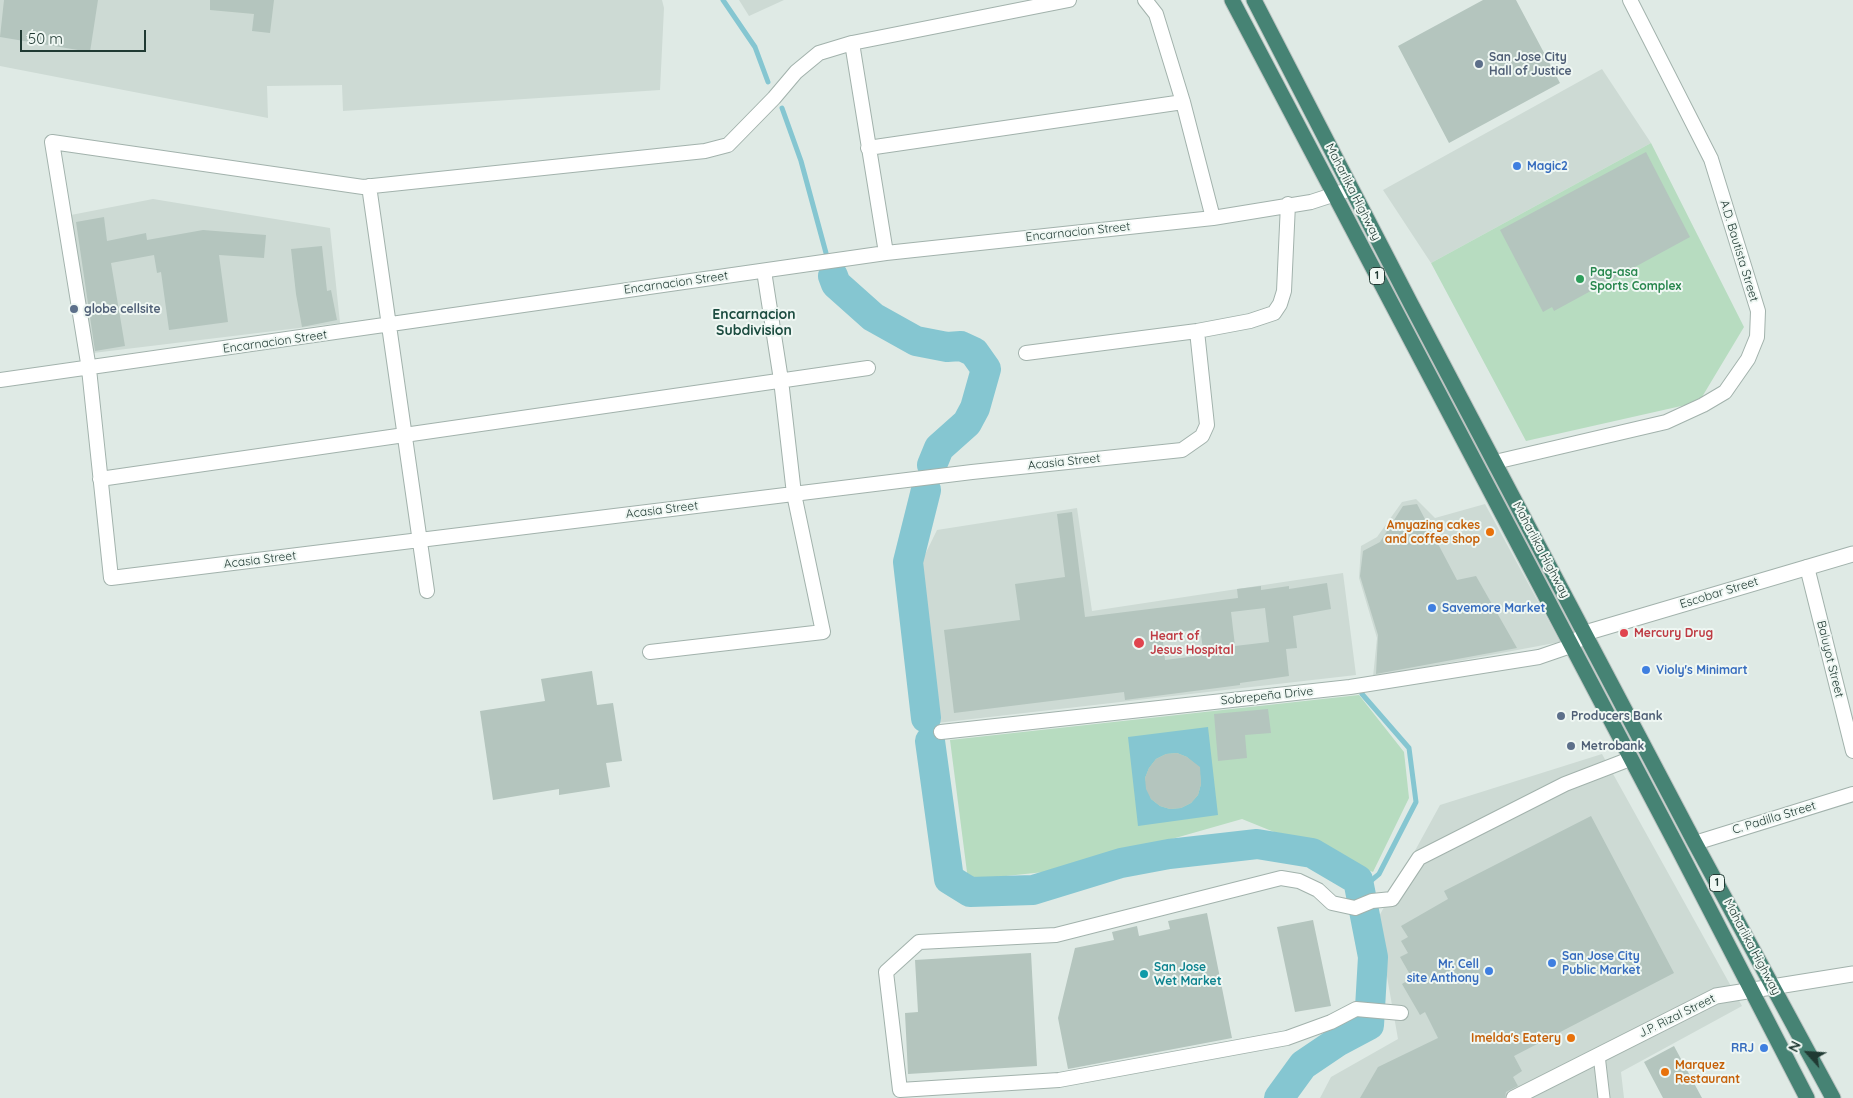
<!DOCTYPE html>
<html>
<head>
<meta charset="utf-8">
<style>
  body { margin:0 }
  #map { position:relative; width:1853px; height:1098px; overflow:hidden; background:#dfeae5; font-family:Quicksand,sans-serif }
  canvas { display:block }
  .north { position:absolute; left:1783px; top:1028px; width:50px; height:50px; -webkit-text-stroke:4px #eff7f3; paint-order:stroke; rotate:296deg; font-size:14px; font-weight:700; line-height:20px; text-align:center; color:#203a33 }
  .north::after { content:''; display:block; margin:auto; width:18px; height:22px; background:#203a33; clip-path:polygon(50% 0,100% 100%,50% 72%,0 100%) }
  .scale { position:absolute; left:20px; top:30px; width:126px; height:22px; box-sizing:border-box; border:2px solid #203a33; border-top:0; padding-left:6px; font-size:15px; line-height:18px; white-space:nowrap; color:#203a33; -webkit-text-stroke:4px #eff7f3; paint-order:stroke }
</style>
</head>
<body>
<div id="map">
<canvas width="1853" height="1098"></canvas>
<div class="north">N</div>
<div class="scale">50 m</div>
</div>
<script>
const g = document.querySelector('canvas').getContext('2d');
g.lineJoin = 'round';
function fillPath(path, color) { g.fillStyle = color; g.fill(path, 'evenodd'); }
const shape = rows => new Path2D(rows.map(r => 'M' + r).join(''));
function strokePath(path, color, width, dash) { g.strokeStyle = color; g.lineWidth = width; g.lineCap = dash ? 'butt' : 'round'; g.setLineDash(dash || []); g.stroke(path); }
function drawText(font, color, halo, rows, align = 'center') {
  g.font = font + ' Quicksand,sans-serif'; g.lineWidth = 4; g.setLineDash([]); g.textBaseline = 'middle'; g.strokeStyle = halo; g.fillStyle = color; for (const [text, x, y, turn = 0] of rows) {
    g.save(); g.translate(x, y); g.rotate((+turn || 0) * Math.PI / 180); g.textAlign = isNaN(turn) ? turn : align; if (halo) g.strokeText(text, 0, 0); g.fillText(text, 0, 0); g.restore();
  }
}
const built = shape([
  [0,0,662,0,664,8,660,90,343,111,342,85,267,86,268,118,0,66],
  [739,0,784,0,749,16],
  [1602,69,1651,143,1431,263,1383,190],
  [153,199,330,228,340,323,93,353,71,215],
  [1416,499,1435,518,1485,504,1560,642,1373,677,1377,638,1359,578,1361,546,1377,537,1402,502],
  [1077,508,1092,611,1343,573,1356,675,937,723,915,575,937,530],
  [1602,754,1742,1006,1621,1072,1624,1098,1320,1098,1331,1077,1398,1039,1377,920,1440,805]
]);
const green = shape([
  [1651,143,1744,327,1699,402,1526,441,1431,263],
  [1359,695,1404,752,1409,798,1373,872,1242,819,1063,870,968,880,950,740]
]);
const water = shape([
  [1208,727,1218,815,1138,826,1128,737],
  [1177,753,1187,757,1195,764,1200,774,1201,784,1198,795,1191,803,1181,808,1170,809,1160,806,1151,799,1145,778,1149,768,1156,759,1166,754]
]);
const stream = shape([
  [723,0,755,47,768,82],
  [782,108,801,161,826,253],
  [1360,890,1379,874,1416,802,1409,748,1362,694]
]);
const river = shape([
  [833,276,836,284,873,317,916,341,947,347,961,346,974,352,986,369,975,408,967,423,939,448,932,465],
  [926,490,908,562,926,718],
  [930,741,949,879,970,892,1033,890,1121,863,1169,854,1257,844,1312,853,1358,880,1373,957,1369,1025,1337,1042,1303,1065,1279,1098]
]);
const building = shape([
  [4,0,98,0,90,52,0,37],
  [210,0,274,0,270,33,252,31,254,14,210,10],
  [1483,0,1516,0,1560,83,1449,143,1398,46],
  [1646,152,1690,237,1554,311,1552,307,1543,312,1500,230],
  [104,217,107,241,146,233,147,240,203,230,266,235,264,258,219,255,228,322,169,330,161,272,157,273,154,255,111,263,125,346,95,351,76,222],
  [322,246,327,291,331,290,337,320,302,327,296,294,291,249],
  [1417,504,1457,580,1476,576,1517,648,1376,674,1378,635,1360,576,1363,551,1380,542,1403,506],
  [1072,512,1085,617,1238,598,1237,589,1261,586,1261,590,1289,586,1289,589,1327,583,1331,609,1293,616,1297,648,1286,649,1289,676,1240,683,1240,685,1125,700,1124,692,954,713,944,630,1020,620,1015,584,1065,577,1057,514],
  [1265,608,1269,642,1235,646,1231,612],
  [1200,629,1204,655,1165,660,1162,634],
  [592,671,597,705,613,703,622,761,606,763,610,787,559,795,559,789,493,800,480,711,545,701,541,679],
  [1268,709,1271,733,1245,735,1247,758,1218,761,1214,714],
  [1177,753,1187,757,1200,767,1201,784,1198,795,1191,803,1181,808,1170,809,1160,806,1151,799,1146,789,1145,778,1149,768,1156,759,1166,754],
  [1591,816,1674,973,1514,1056,1522,1071,1513,1077,1518,1086,1506,1092,1505,1098,1360,1098,1378,1067,1438,1038,1425,1012,1420,1015,1402,984,1412,978,1400,957,1408,953,1401,941,1408,937,1401,926,1448,899,1444,891],
  [1207,913,1232,1038,1068,1069,1058,1018,1075,948,1114,940,1112,932,1137,926,1139,936,1170,929,1168,921],
  [1313,920,1331,1006,1295,1012,1277,927],
  [1031,953,1037,1066,908,1074,905,1013,918,1012,915,960],
  [1674,1046,1702,1098,1663,1098,1644,1062]
]);
const pedestrian = shape([
  [1599,1055,1604,1098]
]);
const minor = shape([
  [1069,0,852,43,819,53,796,72,774,98,728,145,705,151,363,187,52,142,89,369,111,578,972,472,1182,450,1202,436,1207,425,1197,331],
  [1145,0,1156,14,1183,102,1213,218],
  [852,43,886,253],
  [868,148,1183,102],
  [369,186,427,591],
  [1026,353,1197,331,1250,321,1274,313,1280,304,1284,291,1288,204],
  [0,380,886,253,1213,218,1311,202,1351,189],
  [1495,462,1666,422,1703,405,1725,392,1748,359,1757,337,1758,311,1711,159,1630,0],
  [100,479,868,368],
  [1807,567,1853,751],
  [650,652,823,632,794,494,781,380,764,271],
  [941,732,1350,687,1539,657,1571,646],
  [1695,843,1853,794],
  [1401,1013,1356,1009,1331,1022,1287,1038,1059,1080,900,1090,886,972,919,942,1056,935,1281,878,1299,881,1318,890,1332,903,1355,908,1372,901,1392,899,1419,858,1565,784,1630,759]
]);
const tertiary = shape([
  [1571,646,1585,633,1853,554],
  [1514,1098,1716,996,1853,974]
]);
const trunk = shape([
  [1232,0,1678,848,1807,1098],
  [1254,0,1411,304,1695,843,1833,1098]
]);
const markers = [
  [1479,64,5,"#5c6f8a"],
  [1517,166,5,"#3f7fe0"],
  [1580,279,5,"#2e9e5b"],
  [74,309,5,"#5c6f8a"],
  [1490,532,5,"#e8710a"],
  [1432,608,5,"#3f7fe0"],
  [1624,633,5,"#e0444e"],
  [1139,643,6,"#e0444e"],
  [1646,670,5,"#3f7fe0"],
  [1561,716,5,"#5c6f8a"],
  [1571,746,5,"#5c6f8a"],
  [1552,963,5,"#3f7fe0"],
  [1489,971,5,"#3f7fe0"],
  [1144,974,5,"#0f9aa8"],
  [1571,1038,5,"#e8710a"],
  [1764,1048,5,"#3f7fe0"],
  [1665,1072,5,"#e8710a"]
];
const shields = [
  [1377,276,15],
  [1717,883,15]
];
const shieldNames = [
  ["1",1377,276],
  ["1",1717,883]
];
const serviceNames = [
  ["San Jose City",1489,57],
  ["Hall of Justice",1489,71],
  ["globe cellsite",84,309],
  ["Producers Bank",1571,716],
  ["Metrobank",1581,746]
];
const shopNames = [
  ["Magic2",1527,166],
  ["Savemore Market",1442,608],
  ["Violy's Minimart",1656,670],
  ["San Jose City",1562,956],
  ["Public Market",1562,970],
  ["Mr. Cell",1479,964,"right"],
  ["site Anthony",1479,978,"right"],
  ["RRJ",1754,1048,"right"]
];
const streetNames = [
  ["Maharlika Highway",1353,192,63],
  ["Encarnacion Street",1078,232,-6],
  ["A.D. Bautista Street",1739,251,73],
  ["Encarnacion Street",676,283,-8],
  ["Encarnacion Street",275,342,-8],
  ["Acasia Street",1064,462,-6],
  ["Acasia Street",662,510,-7],
  ["Maharlika Highway",1541,550,62],
  ["Acasia Street",260,560,-7],
  ["Escobar Street",1719,593,-17],
  ["Baluyot Street",1830,659,76],
  ["Sobrepeña Drive",1267,696,-6],
  ["C. Padilla Street",1774,818,-17],
  ["Maharlika Highway",1752,947,62],
  ["J.P. Rizal Street",1677,1016,-26]
];
const leisureNames = [
  ["Pag-asa",1590,272],
  ["Sports Complex",1590,286]
];
const foodNames = [
  ["Amyazing cakes",1480,525],
  ["and coffee shop",1480,539],
  ["Imelda's Eatery",1561,1038],
  ["Marquez",1675,1065,"left"],
  ["Restaurant",1675,1079,"left"]
];
const healthNames = [
  ["Mercury Drug",1634,633],
  ["Heart of",1150,636],
  ["Jesus Hospital",1150,650]
];
const cultureNames = [
  ["San Jose",1154,967],
  ["Wet Market",1154,981]
];
const neighbourhoodNames = [
  ["Encarnacion",754,315],
  ["Subdivision",754,331]
];
fillPath(built, '#cddad4');
fillPath(green, '#b7dcc0');
fillPath(water, '#85c6d1');
strokePath(stream, '#85c6d1', 5);
strokePath(river, '#85c6d1', 30);
fillPath(building, '#b4c5be');
strokePath(pedestrian, '#a2b2ac', 13);
strokePath(minor, '#a2b2ac', 16);
strokePath(tertiary, '#a2b2ac', 17);
strokePath(trunk, '#bcc4c2', 17);
strokePath(pedestrian, '#fff', 11);
strokePath(minor, '#fff', 14);
strokePath(tertiary, '#fff', 15);
strokePath(trunk, '#468374', 15);
for (const [x, y, r, color] of markers) { const dot = new Path2D(); dot.arc(x, y, r, 0, 2 * Math.PI); g.fillStyle = color; g.fill(dot); strokePath(dot, '#eff7f3', 2); }
for (const [x, y, w] of shields) { const box = new Path2D(); box.roundRect(x - w / 2, y - 8.5, w, 17, 4); g.fillStyle = '#eff7f3'; g.fill(box); strokePath(box, '#203a33', 1); }
drawText('bold 11px', '#203a33', null, shieldNames);
drawText('bold 12px', '#4e5e75', '#eff7f3', serviceNames, 'left');
drawText('bold 12px', '#366cbe', '#eff7f3', shopNames, 'left');
drawText('12px', '#203a33', '#eff7f3', streetNames);
drawText('bold 12px', '#27864d', '#eff7f3', leisureNames, 'left');
drawText('bold 12px', '#c56008', '#eff7f3', foodNames, 'right');
drawText('bold 12px', '#be3a42', '#eff7f3', healthNames, 'left');
drawText('bold 12px', '#0d838f', '#eff7f3', cultureNames, 'left');
drawText('bold 14px', '#1c4c40', '#eff7f3', neighbourhoodNames);
</script>
</body>
</html>
